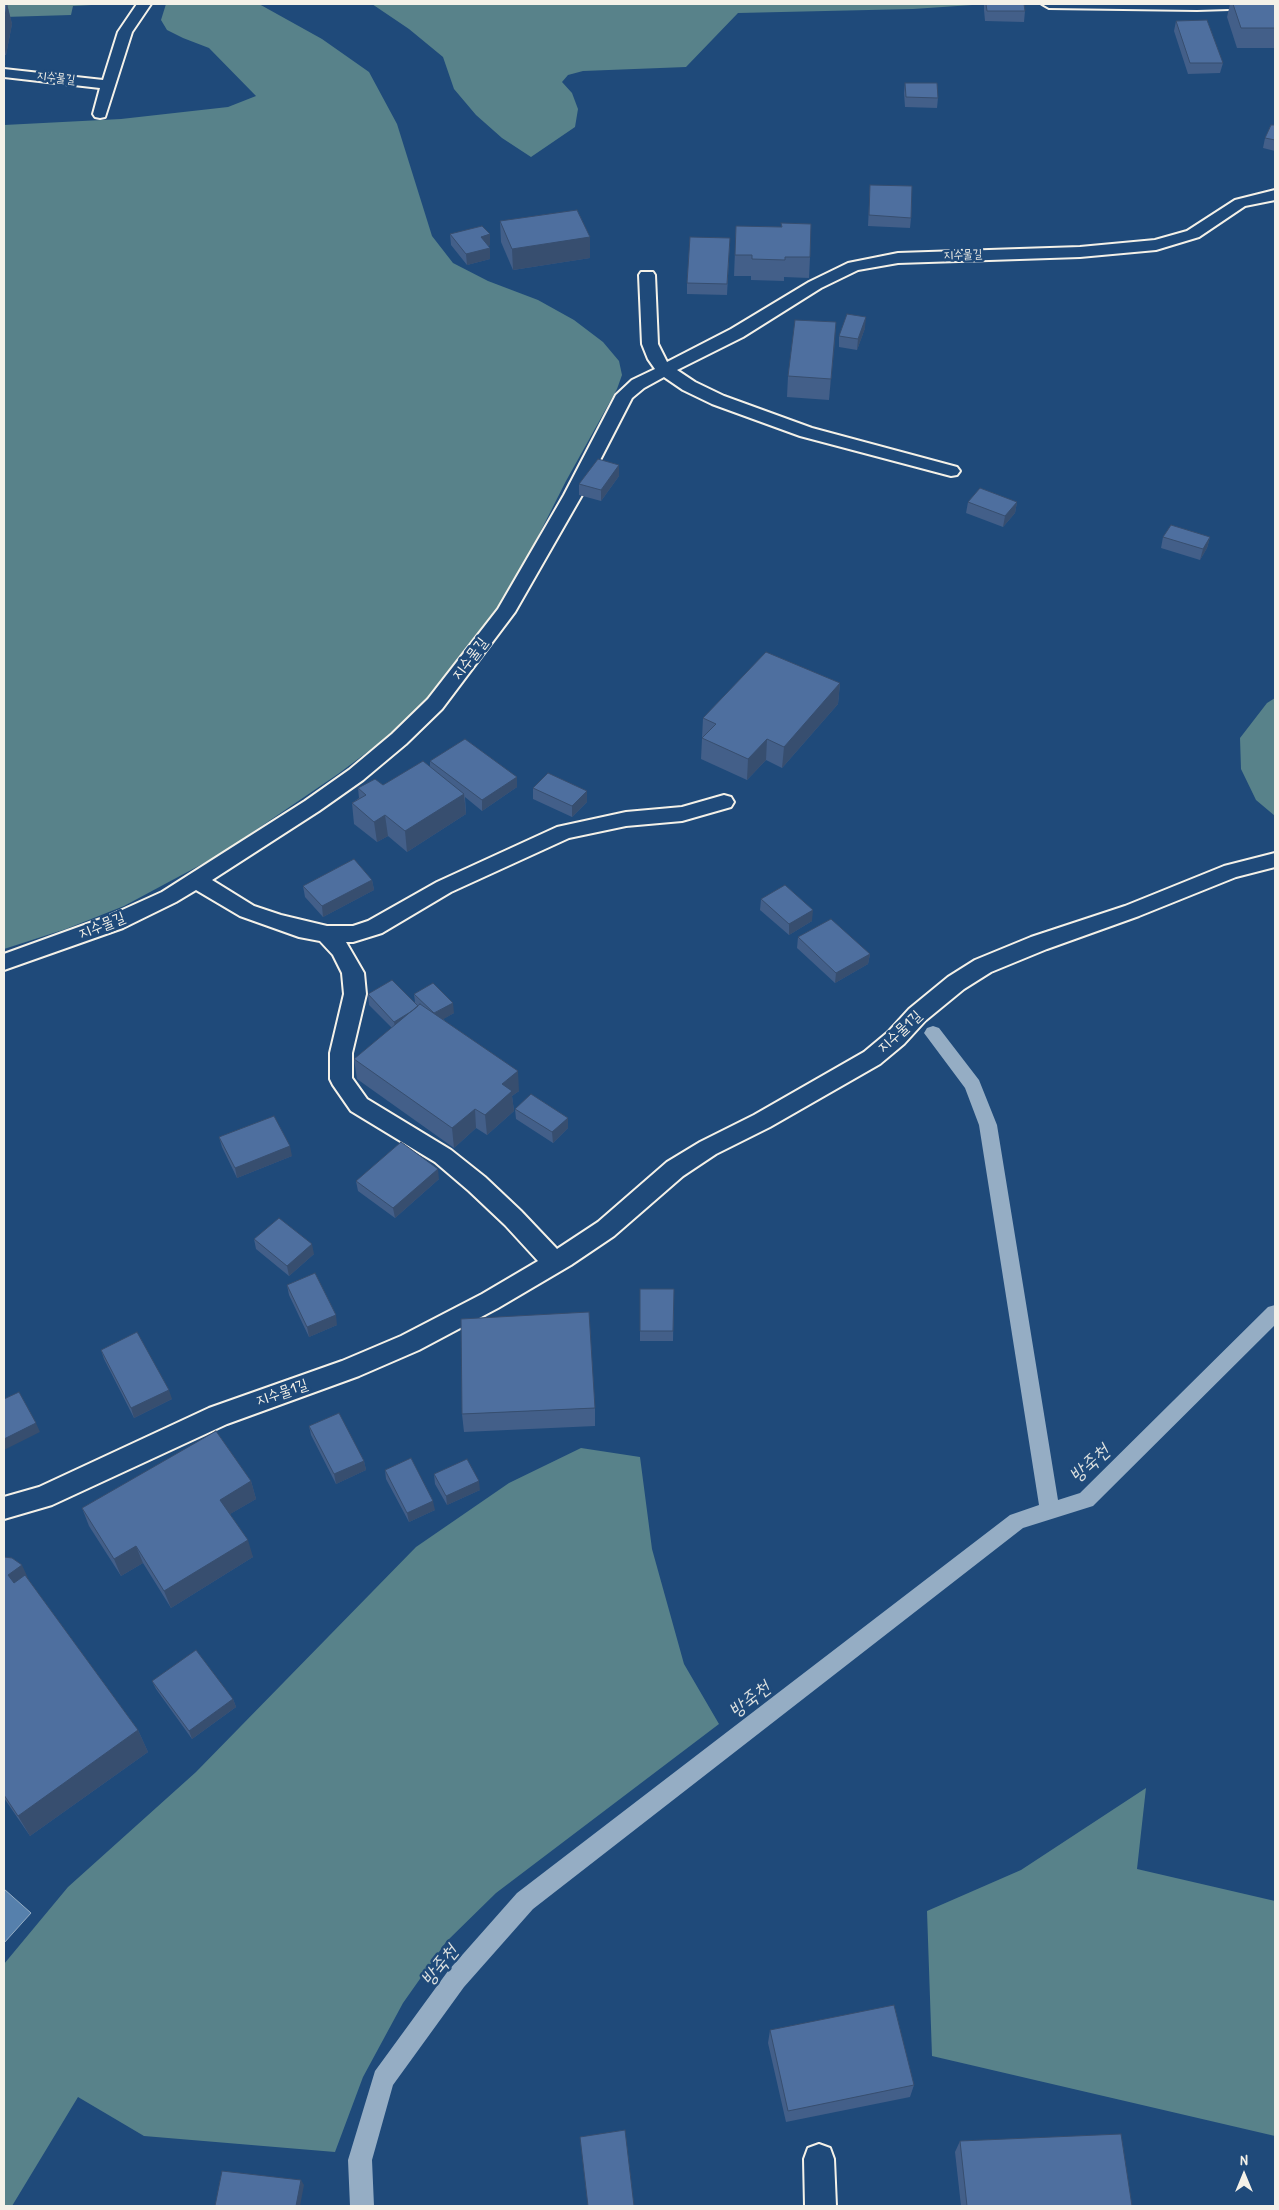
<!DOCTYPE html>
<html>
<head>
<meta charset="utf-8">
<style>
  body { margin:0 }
  #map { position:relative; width:1279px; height:2210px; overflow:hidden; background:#1f4a7a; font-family:"Patrick Hand",sans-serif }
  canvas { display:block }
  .frame { position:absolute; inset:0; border:5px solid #f4f1e8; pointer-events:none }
  .north { position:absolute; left:1219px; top:2150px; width:50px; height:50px; -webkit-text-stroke:4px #1f4a7a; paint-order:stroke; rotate:0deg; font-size:14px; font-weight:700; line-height:20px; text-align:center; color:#f4f1e8 }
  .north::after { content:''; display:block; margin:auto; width:18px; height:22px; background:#f4f1e8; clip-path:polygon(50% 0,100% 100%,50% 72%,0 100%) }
</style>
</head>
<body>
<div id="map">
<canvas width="1279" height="2210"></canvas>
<div class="frame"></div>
<div class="north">N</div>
</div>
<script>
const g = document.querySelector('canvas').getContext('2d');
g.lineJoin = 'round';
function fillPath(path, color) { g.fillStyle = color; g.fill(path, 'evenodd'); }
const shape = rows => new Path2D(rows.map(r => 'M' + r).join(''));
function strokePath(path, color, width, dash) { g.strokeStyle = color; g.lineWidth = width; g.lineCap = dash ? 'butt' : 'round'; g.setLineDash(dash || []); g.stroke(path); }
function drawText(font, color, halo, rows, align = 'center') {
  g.font = font + ' "Patrick Hand","Poor Story",sans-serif'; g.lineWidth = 5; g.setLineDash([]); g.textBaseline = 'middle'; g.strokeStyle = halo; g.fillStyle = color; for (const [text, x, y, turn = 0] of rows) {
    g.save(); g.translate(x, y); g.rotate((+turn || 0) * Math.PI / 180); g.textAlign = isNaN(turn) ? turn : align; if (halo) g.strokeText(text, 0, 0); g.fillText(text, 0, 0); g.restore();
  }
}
const green = shape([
  [4,4,110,4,73,6,71,15,4,17],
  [166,4,259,4,322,39,369,72,397,124,432,236,453,263,488,281,538,300,574,320,603,342,619,361,622,375,617,389,566,481,524,564,495,613,460,660,426,700,390,735,338,774,219,855,124,906,66,929,4,949,4,125,121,119,228,107,256,96,209,48,183,38,167,30,161,20],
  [372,4,987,4,913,9,738,13,686,67,583,71,568,75,562,82,572,93,578,109,575,127,531,157,502,138,476,115,454,89,443,57,409,29],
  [1275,698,1275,816,1256,800,1241,769,1240,738,1267,703],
  [581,1448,640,1457,652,1549,684,1664,719,1724,496,1893,446,1942,403,2003,363,2077,335,2152,144,2136,78,2097,12,2206,4,2206,4,1964,68,1887,196,1772,416,1547,509,1483],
  [1146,1788,1137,1869,1275,1901,1275,2136,932,2056,927,1911,1021,1870]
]);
const water = shape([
  [4,1889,31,1913,4,1943,4,1889]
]);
const stream = shape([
  [933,1026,939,1028,979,1080,997,1125,1058,1500,1080,1493,1268,1307,1275,1305,1275,1325,1093,1506,1023,1528,533,1909,464,1987,393,2085,372,2160,374,2206,350,2206,348,2160,375,2071,448,1971,517,1893,1010,1515,1039,1505,979,1125,965,1088,924,1033,927,1028,933,1026]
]);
const lane = shape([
  [137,4,151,4,132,32,105,117,100,118,95,117,93,114,100,88,4,77,4,69,103,80,118,32,137,4],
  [1042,4,1268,4,1261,8,1197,10,1049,8,1042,4],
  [1275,190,1275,200,1245,206,1199,237,1156,250,1080,257,898,263,858,270,821,288,743,337,677,370,695,382,724,396,812,428,957,467,960,471,957,475,951,476,800,436,712,404,683,390,664,377,644,388,632,398,582,495,515,612,442,709,406,744,363,780,319,811,212,880,254,906,281,915,327,926,353,926,368,921,437,882,557,827,626,812,682,807,724,795,731,797,734,802,731,807,682,821,626,826,569,838,451,892,382,933,353,942,346,942,364,973,366,994,352,1053,352,1078,367,1099,451,1150,485,1177,521,1211,557,1249,598,1222,667,1162,700,1142,754,1115,864,1052,888,1032,909,1009,948,977,975,960,1031,937,1125,906,1224,866,1275,853,1275,867,1236,877,1139,916,1047,949,991,972,964,989,925,1021,904,1044,880,1064,770,1127,716,1154,683,1176,614,1236,571,1265,498,1308,419,1350,359,1376,227,1424,52,1505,4,1519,4,1497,39,1487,209,1408,342,1361,401,1336,482,1294,538,1261,505,1225,469,1191,435,1162,351,1111,333,1085,330,1079,330,1053,344,994,342,973,333,955,320,941,299,937,240,916,196,890,176,902,123,928,4,970,4,954,109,916,162,892,305,801,349,770,392,734,428,699,498,609,564,495,616,395,632,380,655,369,648,359,642,344,639,275,641,272,653,272,655,275,658,344,667,362,731,329,809,282,848,263,898,253,1080,247,1155,240,1187,231,1235,200,1275,190],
  [819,2144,830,2148,834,2159,836,2206,805,2206,804,2159,808,2148,819,2144]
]);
const wall = shape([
  [4,4,7,4,12,24,6,55,4,55],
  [984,4,1024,4,1025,11,1024,22,985,21,984,10],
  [1230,4,1275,4,1275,48,1237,48,1227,17],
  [1176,21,1223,63,1220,73,1188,74,1174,31],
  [905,83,938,98,937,108,905,107,904,93],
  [1275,125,1275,151,1263,148,1265,138],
  [870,185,911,218,910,228,868,226],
  [500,221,590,258,513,270,501,242],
  [781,223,810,257,809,278,784,277,784,281,751,280,751,276,734,276,736,226,781,227],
  [450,234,490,245,488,246,490,259,467,265,451,245],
  [730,238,727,295,687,294,687,283],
  [836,322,829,400,787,397,788,376],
  [865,328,857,350,839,347,839,336],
  [619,476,601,501,579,495,579,484],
  [968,502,1017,502,1015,513,1003,527,966,513],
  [1163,537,1210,537,1207,548,1200,560,1161,548],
  [840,683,838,704,782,768,766,760,747,780,701,759,703,718],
  [430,761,517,777,517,787,482,811,465,797,466,814,407,852,388,836,377,842,354,824,352,803,359,798,358,788,383,785,430,766],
  [533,788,587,791,587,802,572,817,533,799],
  [372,880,374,890,323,917,305,897,303,886],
  [761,899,812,921,789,935,760,910],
  [798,937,870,954,868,964,835,983,797,948],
  [368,994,415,1002,414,994,454,1013,443,1019,519,1091,512,1096,514,1111,487,1135,476,1128,454,1148,357,1079,354,1059,392,1028,369,1005],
  [515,1109,568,1128,553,1143,516,1119],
  [219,1137,292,1156,237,1178,222,1147],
  [439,1179,395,1218,358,1191,356,1181],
  [254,1239,314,1254,289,1276,256,1249],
  [287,1285,337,1325,309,1337,289,1295],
  [640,1289,674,1289,673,1341,640,1341],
  [101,1350,172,1399,134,1418,104,1359],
  [595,1408,595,1426,464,1432,462,1414],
  [309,1426,364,1461,366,1470,336,1484,311,1435],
  [385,1470,435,1510,409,1522,386,1479],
  [434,1474,480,1490,447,1505,435,1484],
  [251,1481,256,1499,230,1514,253,1557,171,1608,143,1563,121,1576,89,1526,82,1508],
  [4,1557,29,1581,138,1730,148,1752,30,1836,4,1798],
  [152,1681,233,1699,236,1707,192,1739,156,1689],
  [770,2030,914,2085,910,2097,786,2122,768,2043],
  [960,2141,1132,2206,961,2206,955,2152]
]);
const shadedWall = shape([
  [7,4,12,24,6,55,4,44,4,23],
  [4,101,5,117,4,117],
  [490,234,490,245,481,248,481,237],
  [590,237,590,258,513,270,512,249],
  [490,248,490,259,467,265,466,254],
  [866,317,865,328,857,350,858,339],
  [836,322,835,343,829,400,831,379],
  [619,465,619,476,601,501,601,490],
  [1017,502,1015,513,1003,527,1005,516],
  [1210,537,1207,548,1200,560,1203,549],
  [840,683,838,704,782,768,784,747],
  [767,739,766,760,747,780,748,759],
  [517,777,517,787,482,811,482,800],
  [587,791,587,802,572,817,572,806],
  [464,794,466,814,407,852,405,831],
  [385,815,388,836,377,842,374,822],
  [372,880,374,890,323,917,322,906],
  [813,910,812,921,789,935,789,924],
  [870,954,868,964,835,983,836,973],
  [453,1003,454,1013,435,1024,433,1014],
  [419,1007,396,1032,394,1022],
  [518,1071,519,1091,512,1096,514,1111,487,1135,485,1115,502,1084],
  [475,1109,476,1128,454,1148,452,1128],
  [568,1118,568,1128,553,1143,552,1132],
  [290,1146,292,1156,237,1178,235,1168],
  [438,1169,439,1179,395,1218,393,1208],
  [312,1244,314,1254,289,1276,287,1266],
  [336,1315,337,1325,309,1337,307,1327],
  [169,1390,172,1399,134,1418,131,1408],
  [36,1423,40,1432,4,1450,4,1439],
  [364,1461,366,1470,336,1484,334,1474],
  [251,1481,256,1499,225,1517,220,1500],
  [479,1481,480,1490,447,1505,446,1496],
  [433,1501,435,1510,409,1522,407,1513],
  [248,1540,253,1557,171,1608,164,1591],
  [136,1546,143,1563,121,1576,114,1559],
  [22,1565,33,1589,19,1598,8,1575],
  [233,1699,236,1707,192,1739,189,1731],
  [138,1730,148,1752,30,1836,18,1816],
  [301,2180,304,2185,300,2206,296,2206]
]);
const building = shape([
  [4,4,7,4,4,23,4,4],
  [986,4,1024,4,1025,11,987,11,986,4],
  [1233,4,1275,4,1275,28,1241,28,1233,4],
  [1207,20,1223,63,1190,63,1176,21,1207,20],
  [905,83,937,83,938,98,906,97,905,83],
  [1271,125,1275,125,1275,140,1265,138,1271,125],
  [870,185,912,186,911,218,869,215,870,185],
  [577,210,590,237,512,249,500,221,577,210],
  [781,223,811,224,810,257,785,257,785,260,752,259,752,255,735,255,736,226,782,227,781,223],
  [482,226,490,234,481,237,490,248,466,254,450,234,482,226],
  [690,237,730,238,727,284,687,283,690,237],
  [847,314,866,317,858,339,839,336,847,314],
  [795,320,836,322,831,379,788,376,795,320],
  [598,459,619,465,601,490,579,484,598,459],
  [980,488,1017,502,1005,516,968,502,980,488],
  [1171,525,1210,537,1203,549,1163,537,1171,525],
  [766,652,840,683,784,747,767,739,748,759,702,738,716,724,703,718,766,652],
  [465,739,517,777,482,800,430,761,465,739],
  [423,761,464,794,405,831,385,815,374,822,352,803,366,795,358,788,375,779,383,785,423,761],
  [548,773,587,791,572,806,533,788,548,773],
  [354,859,372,880,322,906,303,886,354,859],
  [785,885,813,910,789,924,761,899,785,885],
  [831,919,870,954,836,973,798,937,831,919],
  [392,980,418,1006,412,1011,394,1022,368,994,392,980],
  [433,983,453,1003,434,1013,414,994,433,983],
  [420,1004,518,1071,502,1084,512,1091,485,1115,475,1109,452,1128,354,1059,420,1004],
  [531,1094,568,1118,552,1132,515,1109,531,1094],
  [274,1116,290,1146,235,1168,219,1137,274,1116],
  [401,1142,438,1169,393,1208,356,1181,401,1142],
  [279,1218,312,1244,287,1266,254,1239,279,1218],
  [315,1273,336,1315,307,1327,287,1285,315,1273],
  [640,1289,674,1289,673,1331,640,1331,640,1289],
  [589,1312,595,1408,462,1414,461,1319,589,1312],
  [137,1332,169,1390,131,1408,101,1350,137,1332],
  [19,1392,36,1423,4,1439,4,1399,19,1392],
  [339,1413,364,1461,334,1474,309,1426,339,1413],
  [216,1431,251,1481,220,1500,248,1540,164,1591,136,1546,114,1559,82,1508,216,1431],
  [411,1458,433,1501,407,1513,385,1470,411,1458],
  [467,1459,479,1481,446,1496,434,1474,467,1459],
  [4,1557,12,1558,22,1565,8,1575,14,1583,25,1575,138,1730,18,1816,4,1795,4,1557],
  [196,1650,233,1699,189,1731,152,1681,196,1650],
  [894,2005,914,2085,788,2111,770,2030,894,2005],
  [625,2130,634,2206,588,2206,580,2137,625,2130],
  [1121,2134,1132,2206,967,2206,960,2141,1121,2134],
  [222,2171,301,2180,296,2206,215,2206,222,2171]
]);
const farStreetnames = [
  ["지수물길",56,78,7],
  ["지수물길",963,255,-2]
];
const streetNames = [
  ["지수물길",470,659,-53],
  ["지수물길",102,926,-22],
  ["지수물1길",900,1032,-43],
  ["지수물1길",282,1393,-19]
];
const nearWaternames = [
  ["방죽천",1090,1464,-42],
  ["방죽천",750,1700,-38],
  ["방죽천",440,1966,-51]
];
fillPath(green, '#58828a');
fillPath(water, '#5680ac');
strokePath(water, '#95adc4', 1);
fillPath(stream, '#95adc4');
strokePath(lane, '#f4f1e8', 4);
fillPath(lane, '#1f4a7a');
fillPath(wall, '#435f89');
fillPath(shadedWall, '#374e6f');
fillPath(building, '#4e6f9f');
strokePath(building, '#374e6f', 1);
drawText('12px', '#f4f1e8', '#1f4a7a', farStreetnames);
drawText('15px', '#f4f1e8', '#1f4a7a', streetNames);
drawText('italic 19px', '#dce0df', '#1f4a7a', nearWaternames);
</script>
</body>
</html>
